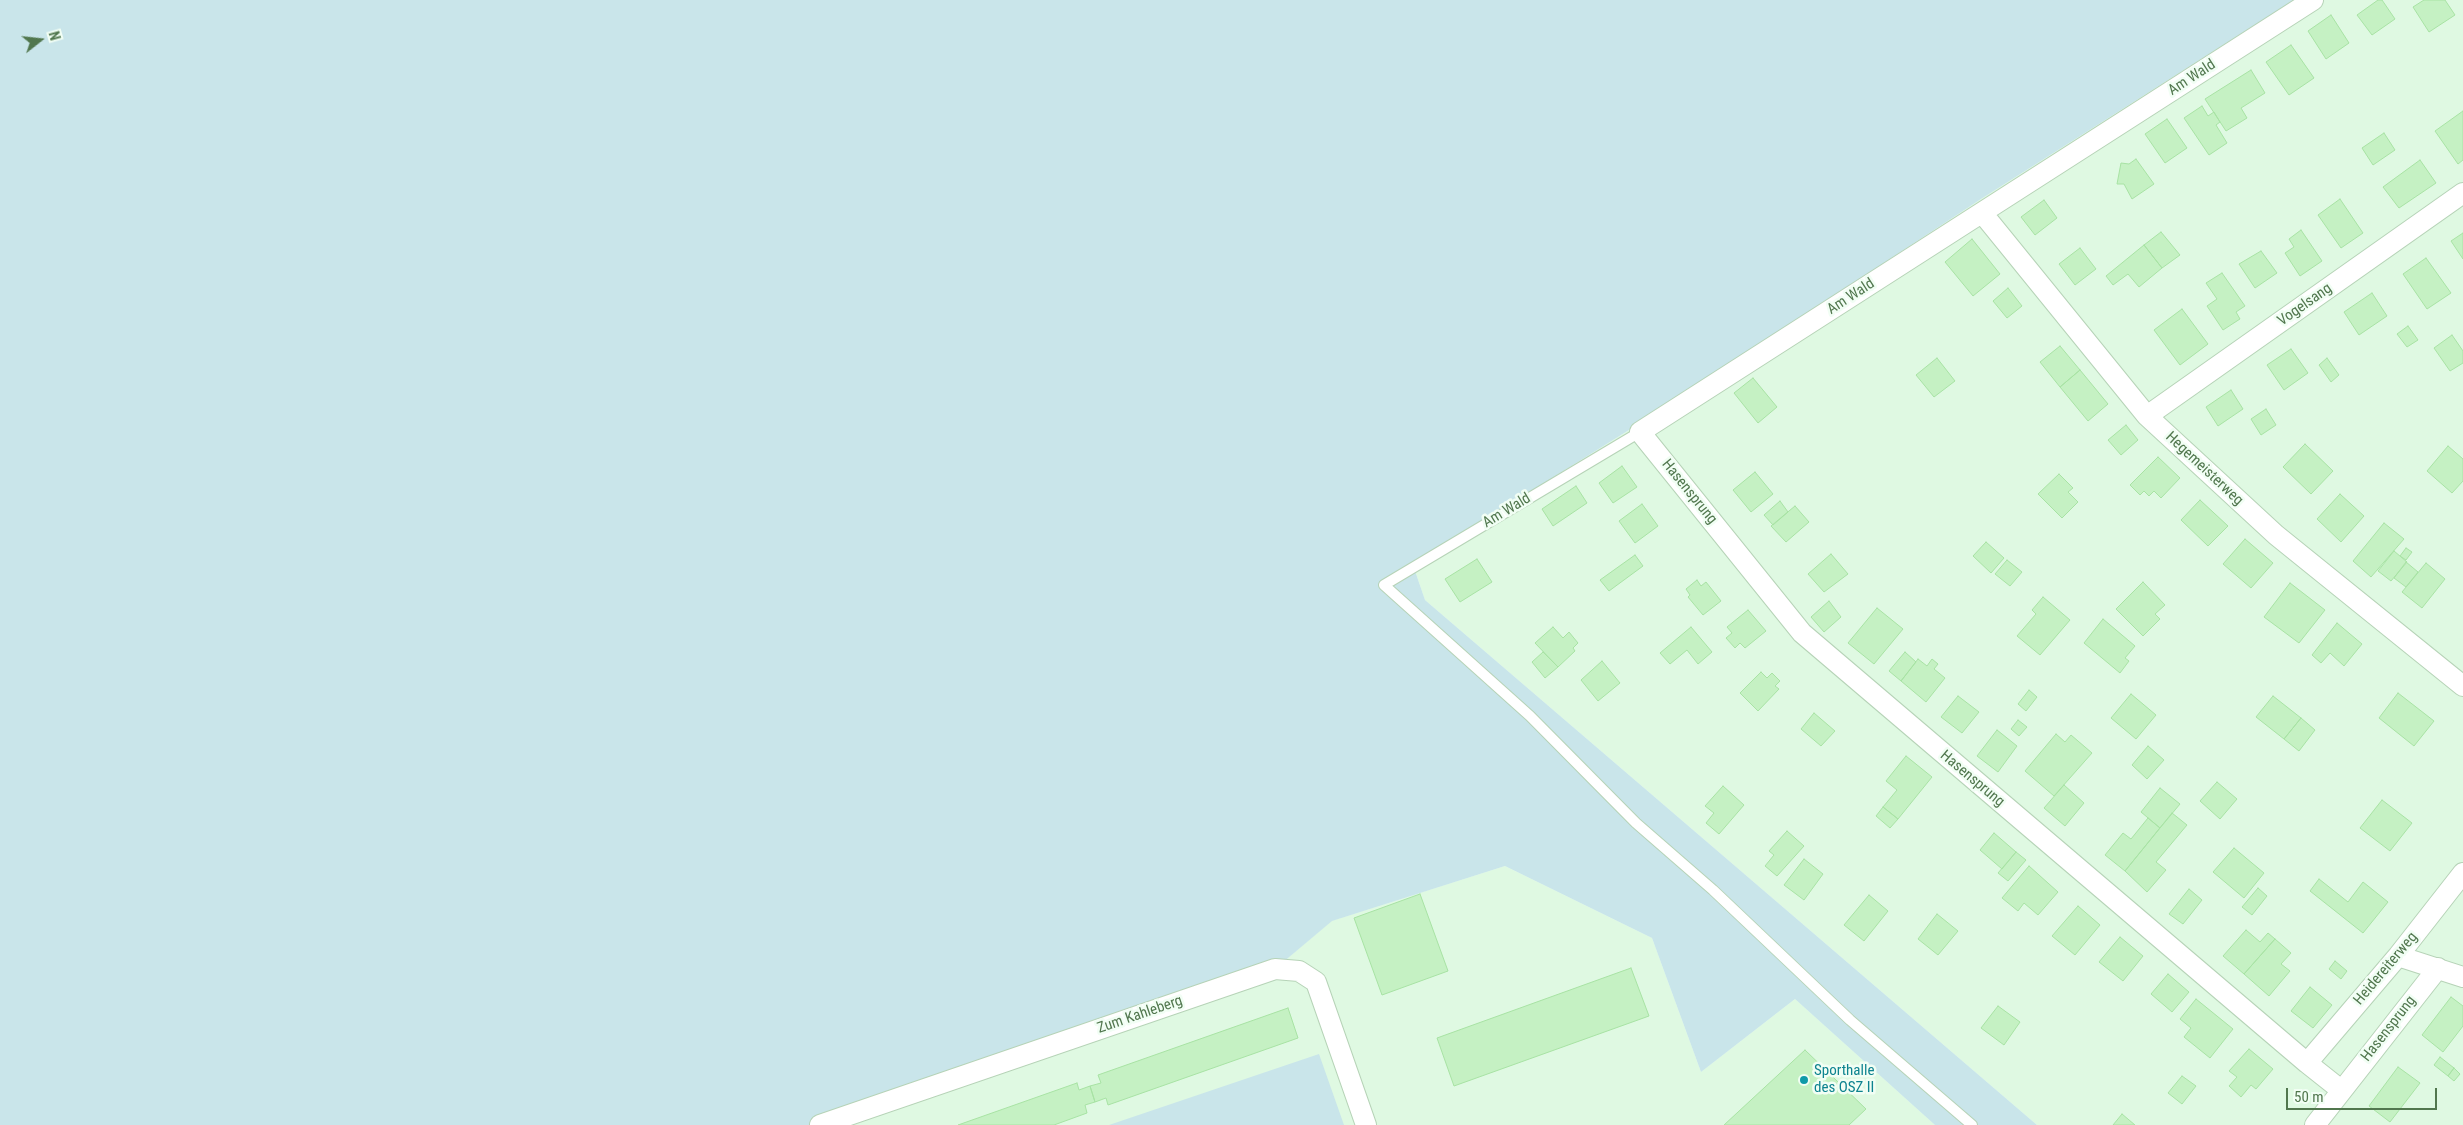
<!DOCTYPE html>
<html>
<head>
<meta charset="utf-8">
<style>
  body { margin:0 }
  #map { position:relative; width:2463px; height:1125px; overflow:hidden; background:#ebfcee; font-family:"Roboto Condensed",sans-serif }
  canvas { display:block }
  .north { position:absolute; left:15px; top:15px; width:50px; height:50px; -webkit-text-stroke:4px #f1fef4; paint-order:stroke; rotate:74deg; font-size:14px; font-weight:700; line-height:20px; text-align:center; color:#51774e }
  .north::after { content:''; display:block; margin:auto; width:18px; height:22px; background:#51774e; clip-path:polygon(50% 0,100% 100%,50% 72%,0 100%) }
  .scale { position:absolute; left:2286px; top:1088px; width:151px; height:22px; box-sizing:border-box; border:2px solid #51774e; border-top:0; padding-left:6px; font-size:15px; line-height:18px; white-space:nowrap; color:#51774e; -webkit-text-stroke:4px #f1fef4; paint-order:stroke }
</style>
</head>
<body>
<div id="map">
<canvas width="2463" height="1125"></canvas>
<div class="north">N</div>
<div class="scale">50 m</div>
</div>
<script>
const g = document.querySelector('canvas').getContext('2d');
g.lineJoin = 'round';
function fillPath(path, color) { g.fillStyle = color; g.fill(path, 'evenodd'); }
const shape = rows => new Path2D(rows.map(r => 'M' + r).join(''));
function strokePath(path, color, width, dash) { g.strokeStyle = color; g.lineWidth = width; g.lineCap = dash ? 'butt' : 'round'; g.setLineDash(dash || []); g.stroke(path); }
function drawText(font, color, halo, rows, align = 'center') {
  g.font = font + ' "Roboto Condensed",sans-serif'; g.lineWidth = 5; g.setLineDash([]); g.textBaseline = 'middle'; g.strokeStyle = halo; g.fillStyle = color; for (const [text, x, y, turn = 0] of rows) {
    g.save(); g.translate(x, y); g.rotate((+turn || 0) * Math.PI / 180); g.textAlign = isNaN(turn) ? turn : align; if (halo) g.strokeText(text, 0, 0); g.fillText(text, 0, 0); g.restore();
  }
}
const residential = shape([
  [2294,0,2463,0,2463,1125,2037,1125,1425,600,1413,565,1661,410,1981,199],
  [1505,866,1652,938,1701,1072,1795,999,1935,1125,820,1125,1275,969,1331,921]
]);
const green = shape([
  [0,0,2294,0,1981,199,1661,410,1413,565,1425,600,2037,1125,1935,1125,1795,999,1701,1072,1652,938,1505,866,1332,921,1275,969,820,1125,0,1125],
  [1319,1054,1344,1125,1109,1125]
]);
const building = shape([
  [2378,0,2382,0,2395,19,2372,35,2357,15,2378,0],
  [2424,0,2445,0,2455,15,2429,32,2413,7,2424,0],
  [2331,15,2349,43,2326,59,2308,31,2331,15],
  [2291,45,2314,78,2289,95,2266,62,2291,45],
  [2251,70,2265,93,2241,108,2247,118,2226,131,2205,99,2251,70],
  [2202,106,2208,116,2214,112,2220,122,2216,125,2227,143,2209,155,2184,118,2202,106],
  [2463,111,2463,160,2458,164,2435,131,2463,111],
  [2167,119,2187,148,2165,163,2145,134,2167,119],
  [2384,133,2395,150,2373,165,2362,148,2384,133],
  [2136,159,2154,184,2132,199,2124,184,2117,184,2121,163,2129,164,2136,159],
  [2420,160,2436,183,2399,208,2383,187,2420,160],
  [2340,199,2363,233,2341,248,2318,215,2340,199],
  [2044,200,2057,218,2035,235,2021,217,2044,200],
  [2301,230,2322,261,2300,276,2285,253,2294,247,2289,239,2301,230],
  [2161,232,2180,255,2162,268,2144,245,2161,232],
  [2463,233,2463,259,2451,241,2463,233],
  [1972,239,2000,274,1973,296,1945,262,1972,239],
  [2144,245,2162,268,2139,287,2128,274,2113,285,2106,276,2144,245],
  [2080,248,2096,269,2075,285,2059,264,2080,248],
  [2261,251,2277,273,2255,288,2239,264,2261,251],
  [2426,258,2451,293,2427,309,2403,274,2426,258],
  [2222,273,2245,306,2236,312,2240,319,2223,330,2207,306,2217,299,2206,283,2222,273],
  [2008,288,2022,306,2007,318,1993,301,2008,288],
  [2372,293,2387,316,2359,335,2344,312,2372,293],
  [2182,309,2208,344,2180,365,2154,330,2182,309],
  [2408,326,2418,340,2407,347,2397,334,2408,326],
  [2452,335,2463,351,2463,363,2450,371,2434,348,2452,335],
  [2060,346,2080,370,2060,387,2040,362,2060,346],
  [2291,349,2308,373,2284,390,2267,365,2291,349],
  [1937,358,1955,381,1934,397,1916,375,1937,358],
  [2327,358,2339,375,2331,382,2319,365,2327,358],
  [2080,370,2108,404,2088,421,2060,387,2080,370],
  [1753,378,1777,407,1758,423,1734,393,1753,378],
  [2231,390,2243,409,2218,426,2206,407,2231,390],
  [2266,409,2276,425,2261,435,2251,419,2266,409],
  [2126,425,2138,440,2121,455,2108,440,2126,425],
  [2305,444,2333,471,2311,494,2283,467,2305,444],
  [2448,446,2463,459,2463,481,2452,493,2427,471,2448,446],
  [2158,457,2180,478,2161,498,2154,491,2149,496,2144,491,2140,495,2130,485,2158,457],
  [1622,466,1637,487,1613,503,1599,483,1622,466],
  [1755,472,1773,494,1751,512,1733,490,1755,472],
  [2059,474,2073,488,2068,492,2078,502,2062,518,2038,494,2059,474],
  [1576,486,1587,503,1553,526,1542,509,1576,486],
  [2340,494,2364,516,2341,542,2317,519,2340,494],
  [2200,500,2228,526,2208,546,2181,520,2200,500],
  [1780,501,1788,512,1773,525,1764,515,1780,501],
  [1642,504,1658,526,1635,543,1619,521,1642,504],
  [1795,506,1809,522,1786,542,1771,526,1795,506],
  [2384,523,2404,539,2371,577,2353,561,2384,523],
  [2245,539,2273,563,2251,588,2223,564,2245,539],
  [1986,542,2004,558,1991,573,1973,556,1986,542],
  [2406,548,2412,552,2406,560,2400,556,2406,548],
  [2394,551,2407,562,2391,581,2378,571,2394,551],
  [1831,554,1848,574,1824,592,1808,574,1831,554],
  [1635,555,1643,566,1609,591,1600,580,1635,555],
  [1477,559,1492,582,1460,602,1445,579,1477,559],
  [2007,560,2022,572,2010,586,1995,574,2007,560],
  [2406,562,2418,572,2406,587,2394,578,2406,562],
  [2426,563,2445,579,2422,608,2402,592,2426,563],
  [1697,580,1701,586,1706,582,1721,601,1703,615,1688,597,1690,595,1686,589,1697,580],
  [2143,582,2165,605,2155,614,2160,619,2143,636,2116,609,2143,582],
  [2290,583,2325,610,2299,643,2264,617,2290,583],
  [2043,597,2070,620,2040,655,2017,636,2036,614,2032,610,2043,597],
  [1829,601,1841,617,1824,632,1811,617,1829,601],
  [1877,608,1903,629,1874,664,1848,643,1877,608],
  [1748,610,1766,631,1745,648,1740,643,1735,648,1726,638,1732,633,1727,627,1748,610],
  [2103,619,2135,646,2125,658,2129,661,2120,673,2084,643,2103,619],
  [2337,623,2362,644,2344,666,2330,653,2321,663,2312,655,2337,623],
  [1553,627,1563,638,1569,632,1578,643,1573,648,1575,651,1558,667,1535,643,1553,627],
  [1691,627,1712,652,1698,664,1687,650,1670,664,1660,653,1691,627],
  [1543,652,1558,667,1545,678,1532,662,1543,652],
  [1905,652,1916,662,1901,681,1889,671,1905,652],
  [1918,659,1927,666,1932,659,1938,664,1934,669,1945,678,1926,702,1901,681,1918,659],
  [1602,661,1620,683,1598,701,1581,680,1602,661],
  [1761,672,1767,678,1772,673,1780,681,1775,686,1779,689,1758,711,1740,693,1761,672],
  [2029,690,2037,697,2026,711,2018,704,2029,690],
  [2398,693,2434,721,2414,746,2379,718,2398,693],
  [2131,694,2156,715,2136,739,2111,718,2131,694],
  [1958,696,1979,712,1962,733,1941,717,1958,696],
  [2273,696,2301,718,2284,739,2256,717,2273,696],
  [1814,713,1835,731,1821,746,1801,729,1814,713],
  [2301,718,2315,730,2299,751,2284,739,2301,718],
  [2018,720,2027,727,2019,736,2011,729,2018,720],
  [1997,730,2017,746,1998,772,1977,756,1997,730],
  [2056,734,2065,742,2071,735,2092,753,2054,796,2025,771,2056,734],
  [2148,746,2164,760,2147,779,2132,765,2148,746],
  [1906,756,1932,777,1898,819,1883,807,1897,790,1886,781,1906,756],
  [2217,782,2237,799,2220,819,2200,801,2217,782],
  [2064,785,2084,803,2065,826,2044,808,2064,785],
  [1723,786,1744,805,1719,834,1706,823,1714,813,1705,806,1723,786],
  [2160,788,2180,804,2160,828,2141,812,2160,788],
  [2382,800,2412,823,2390,851,2360,828,2382,800],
  [1883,807,1898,819,1890,828,1876,816,1883,807],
  [2172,813,2187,825,2156,862,2166,870,2147,892,2125,871,2172,813],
  [2148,818,2160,828,2125,871,2105,855,2123,833,2131,839,2148,818],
  [1787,831,1804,846,1777,876,1765,866,1774,855,1769,851,1787,831],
  [1994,833,2016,852,2002,869,1980,850,1994,833],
  [2234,848,2264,873,2244,898,2213,872,2234,848],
  [2016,852,2026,860,2008,881,1998,873,2016,852],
  [1804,859,1823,874,1804,900,1784,885,1804,859],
  [2029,866,2058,892,2038,915,2024,903,2018,911,2002,898,2029,866],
  [2319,879,2348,902,2363,882,2388,902,2363,933,2310,891,2319,879],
  [2258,888,2267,896,2252,915,2242,907,2258,888],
  [2189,889,2202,900,2183,924,2169,914,2189,889],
  [1420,894,1448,971,1382,995,1354,918,1420,894],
  [1869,895,1888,911,1864,941,1844,925,1869,895],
  [2078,906,2100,925,2075,955,2052,936,2078,906],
  [1937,914,1958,931,1938,955,1918,939,1937,914],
  [2246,930,2260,942,2268,933,2275,939,2244,974,2223,956,2246,930],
  [2120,937,2143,956,2123,981,2099,962,2120,937],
  [2275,939,2291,953,2281,964,2290,971,2269,996,2244,974,2275,939],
  [2335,961,2347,971,2341,979,2329,969,2335,961],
  [1631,968,1649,1016,1454,1086,1437,1038,1631,968],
  [2168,974,2189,992,2172,1012,2151,994,2168,974],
  [2310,987,2332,1005,2313,1028,2291,1011,2310,987],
  [2451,997,2463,1006,2463,1026,2443,1052,2422,1035,2451,997],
  [2196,999,2233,1029,2210,1058,2184,1037,2191,1028,2180,1019,2196,999],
  [1998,1006,2020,1022,2004,1045,1981,1028,1998,1006],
  [1288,1008,1298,1038,1108,1105,1106,1098,1095,1102,1090,1086,1101,1083,1098,1075,1288,1008],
  [2249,1049,2273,1069,2256,1089,2251,1085,2241,1097,2229,1086,2237,1077,2229,1071,2249,1049],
  [1805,1050,1866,1109,1849,1125,1724,1125,1805,1050],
  [2440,1057,2454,1068,2448,1076,2434,1065,2440,1057],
  [2398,1067,2420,1083,2390,1122,2369,1106,2398,1067],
  [2454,1068,2460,1074,2454,1081,2448,1076,2454,1068],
  [2182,1076,2196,1086,2182,1104,2168,1093,2182,1076],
  [1077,1083,1079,1090,1090,1086,1095,1102,1085,1105,1087,1113,1054,1125,958,1125,1077,1083],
  [2122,1114,2135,1125,2113,1125,2122,1114]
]);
const lane = shape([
  [1640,432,1384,585,1530,716,1636,823,1713,890,1850,1020,1972,1125]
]);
const street = shape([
  [2313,0,1640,432,1802,633,2307,1063,2341,1090],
  [1983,214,2147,416,2276,535,2463,686],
  [2147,416,2463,193],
  [2398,956,2463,977],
  [2307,1063,2398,956,2463,873],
  [820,1125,1275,969,1299,971,1316,982,1366,1125],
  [2315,1125,2438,968]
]);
const markers = [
  [1804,1080,5,"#0f9aa8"]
];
const streetNames = [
  ["Am Wald",2192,78,-33],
  ["Am Wald",1851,297,-33],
  ["Vogelsang",2305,305,-35],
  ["Hegemeisterweg",2204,469,43],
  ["Hasensprung",1689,492,51],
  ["Am Wald",1507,511,-31],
  ["Hasensprung",1972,779,40],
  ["Heidereiterweg",2386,969,-50],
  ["Zum Kahleberg",1140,1015,-19],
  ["Hasensprung",2389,1029,-52]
];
const cultureNames = [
  ["Sporthalle",1814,1071],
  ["des OSZ II",1814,1088]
];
fillPath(residential, '#dff9e2');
fillPath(green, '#c9e5ea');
fillPath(building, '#c5f1c3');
strokePath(building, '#a8e3a4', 1);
strokePath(lane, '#b6d3b7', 12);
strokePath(street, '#b6d3b7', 22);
strokePath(lane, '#fff', 10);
strokePath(street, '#fff', 20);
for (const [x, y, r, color] of markers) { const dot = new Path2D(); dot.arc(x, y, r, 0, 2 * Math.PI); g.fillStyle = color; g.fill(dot); strokePath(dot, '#f1fef4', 2); }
drawText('15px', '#51774e', '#f1fef4', streetNames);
drawText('15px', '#0d838f', '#f1fef4', cultureNames, 'left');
</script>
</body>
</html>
